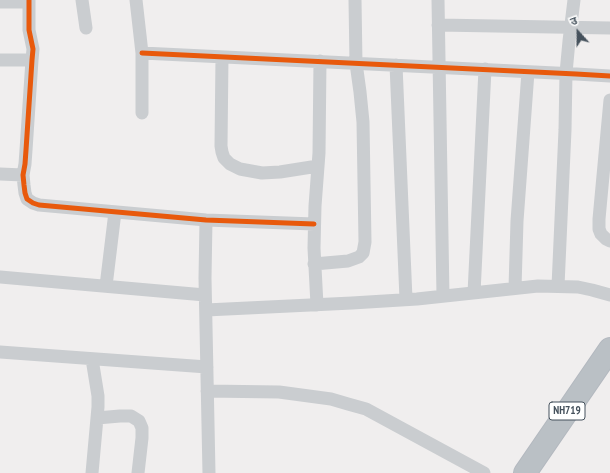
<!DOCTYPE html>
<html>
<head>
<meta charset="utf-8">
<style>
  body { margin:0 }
  #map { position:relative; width:610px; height:473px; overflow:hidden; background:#f0eeee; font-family:"PT Sans Narrow","Noto Sans Devanagari",sans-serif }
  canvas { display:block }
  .north { position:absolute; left:558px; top:12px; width:40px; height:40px; -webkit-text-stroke:3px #fff; paint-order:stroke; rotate:339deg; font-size:11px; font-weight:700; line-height:16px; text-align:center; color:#45515c }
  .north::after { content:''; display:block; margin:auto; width:14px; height:18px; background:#45515c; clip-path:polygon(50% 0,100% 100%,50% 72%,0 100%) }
</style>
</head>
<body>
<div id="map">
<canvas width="610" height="473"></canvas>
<div class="north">उ</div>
</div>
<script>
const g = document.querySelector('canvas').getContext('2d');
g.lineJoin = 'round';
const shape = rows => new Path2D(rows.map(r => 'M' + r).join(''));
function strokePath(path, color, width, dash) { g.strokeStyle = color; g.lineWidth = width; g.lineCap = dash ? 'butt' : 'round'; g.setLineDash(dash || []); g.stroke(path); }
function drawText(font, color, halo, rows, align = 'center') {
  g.font = font + ' "PT Sans Narrow",sans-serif'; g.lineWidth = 4; g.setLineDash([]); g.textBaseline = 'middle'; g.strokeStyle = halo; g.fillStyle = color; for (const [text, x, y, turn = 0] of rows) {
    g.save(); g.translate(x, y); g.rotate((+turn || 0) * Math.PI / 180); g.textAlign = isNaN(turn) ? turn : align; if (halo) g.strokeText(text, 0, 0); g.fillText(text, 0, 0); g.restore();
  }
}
const street = shape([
  [29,0,29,30,33,49,32,60,26,150,25,164,23,175,24,185,25,193,27,199,33,203,39,205,206,220,314,224],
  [82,0,86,28],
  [136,0,142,53,142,113],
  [438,0,443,296],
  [0,2,29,2],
  [438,25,610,28],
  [142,53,576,74,610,76],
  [222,57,221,146,222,152,224,158,230,164,240,169,262,173,280,172,318,166],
  [0,60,32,60],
  [396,65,406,299],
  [610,100,599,219,599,229,601,234,606,239,610,241],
  [0,174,23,175],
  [206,220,205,278,209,473],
  [314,264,348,261,359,257,363,253,365,242,363,122,360,92,356,63,355,0],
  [0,277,205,295],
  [106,286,115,212],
  [558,286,565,130,566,73,569,41,574,0],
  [515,288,517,221,528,72],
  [474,293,485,69],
  [317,305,314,248,315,206,319,153,320,61],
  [206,310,352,303,417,299,538,286,578,287,592,290,610,295],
  [0,352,207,367],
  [92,359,98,396,98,407,92,473],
  [207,391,279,392,331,399,348,404,366,409,484,473],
  [97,418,120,416,131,416,139,421,142,428,142,438,138,473]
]);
const highway = shape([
  [525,473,610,349]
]);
const cycleway = shape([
  [29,0,29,30,33,49,32,60,26,150,25,164,23,175,24,185,25,193,27,199,33,203,39,205,206,220,314,224],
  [142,53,576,74,610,76]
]);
const shields = [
  [567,411,36]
];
const shieldNames = [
  ["NH719",567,411]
];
strokePath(highway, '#b3b8bf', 24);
strokePath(street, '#cacdd0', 13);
strokePath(highway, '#bac0c5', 22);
strokePath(cycleway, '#e8590c', 5);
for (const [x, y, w] of shields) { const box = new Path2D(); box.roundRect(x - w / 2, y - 9, w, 18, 3); g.fillStyle = '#fff'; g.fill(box); strokePath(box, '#45515c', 1); }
drawText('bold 11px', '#45515c', null, shieldNames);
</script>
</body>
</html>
